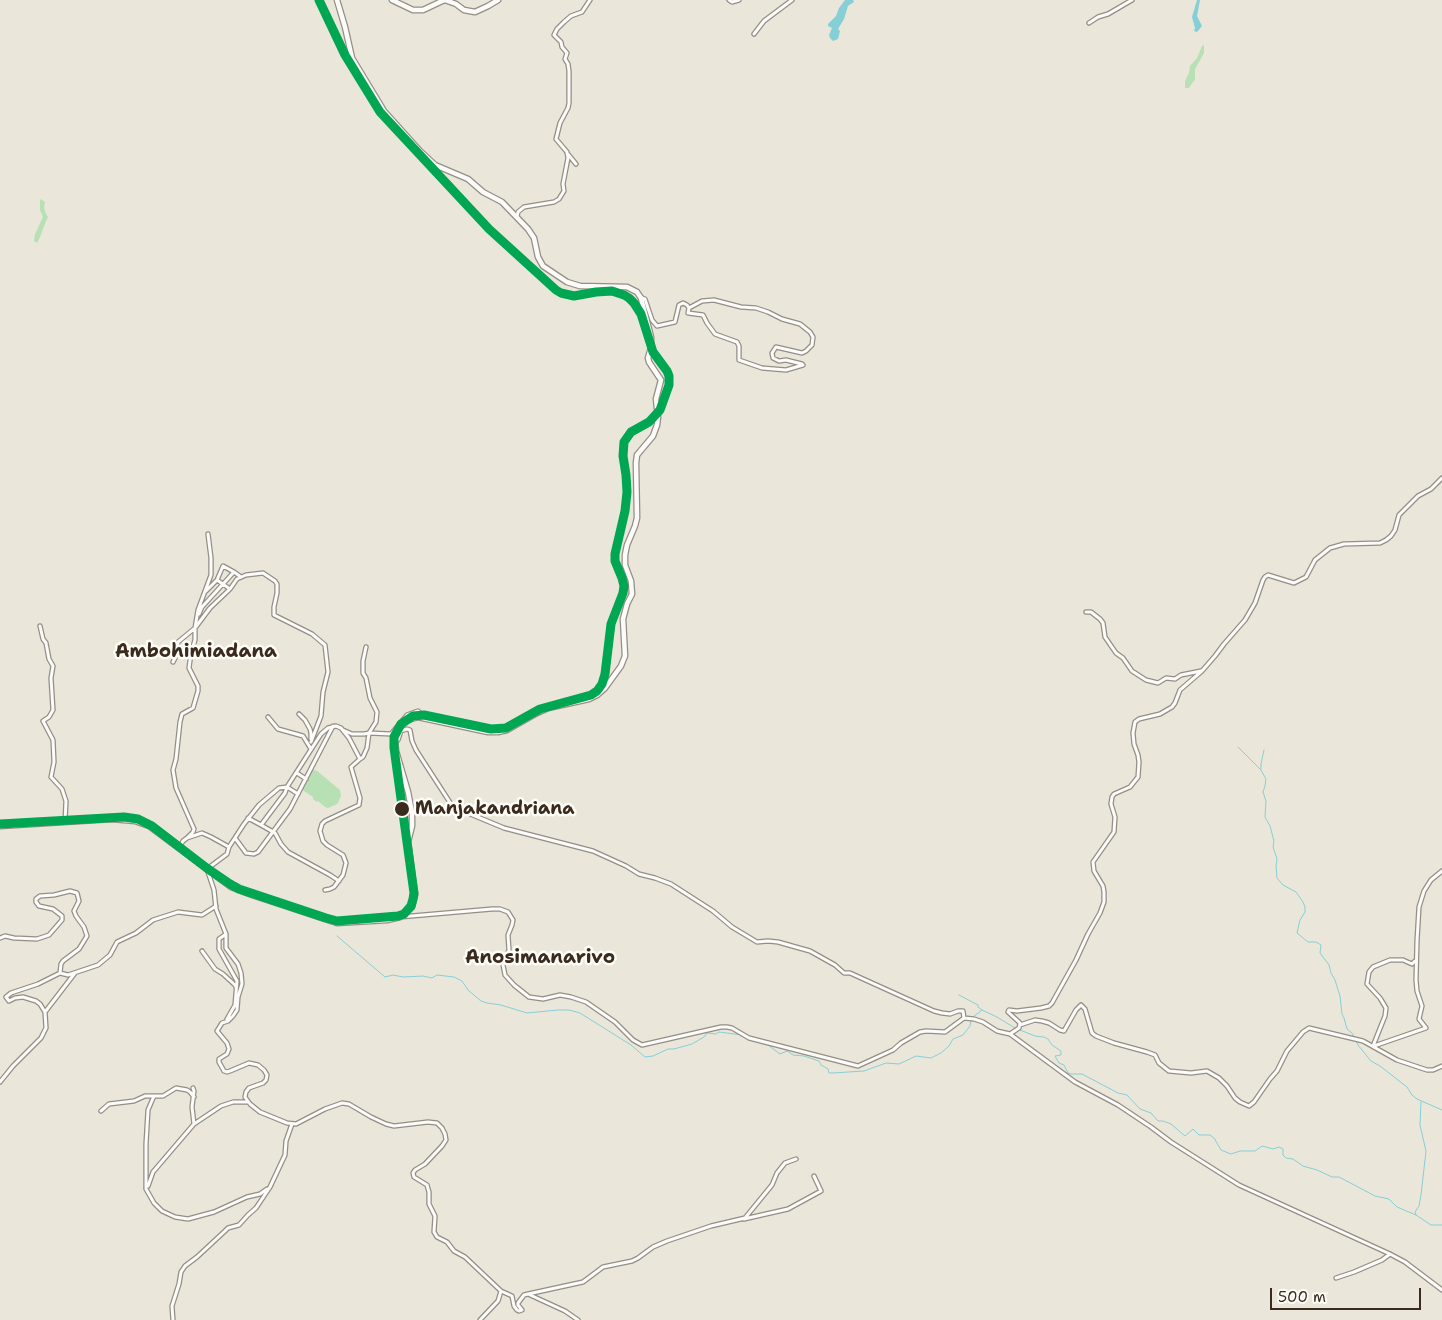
<!DOCTYPE html>
<html>
<head>
<meta charset="utf-8">
<style>
  body { margin:0 }
  #map { position:relative; width:1442px; height:1320px; overflow:hidden; background:#eae6d9; font-family:"Shantell Sans",sans-serif }
  canvas { display:block }
  .scale { position:absolute; left:1270px; top:1288px; width:151px; height:22px; box-sizing:border-box; border:2px solid #3b2a1e; border-top:0; padding-left:6px; font-size:15px; line-height:18px; white-space:nowrap; color:#3b2a1e; -webkit-text-stroke:4px #fdfcf7; paint-order:stroke }
</style>
</head>
<body>
<div id="map">
<canvas width="1442" height="1320"></canvas>
<div class="scale">500 m</div>
</div>
<script>
const g = document.querySelector('canvas').getContext('2d');
g.lineJoin = 'round';
function fillPath(path, color) { g.fillStyle = color; g.fill(path, 'evenodd'); }
const shape = rows => new Path2D(rows.map(r => 'M' + r).join(''));
function strokePath(path, color, width, dash) { g.strokeStyle = color; g.lineWidth = width; g.lineCap = dash ? 'butt' : 'round'; g.setLineDash(dash || []); g.stroke(path); }
function drawText(font, color, halo, rows, align = 'center') {
  g.font = font + ' "Shantell Sans",sans-serif'; g.lineWidth = 5; g.setLineDash([]); g.textBaseline = 'middle'; g.strokeStyle = halo; g.fillStyle = color; for (const [text, x, y, turn = 0] of rows) {
    g.save(); g.translate(x, y); g.rotate((+turn || 0) * Math.PI / 180); g.textAlign = isNaN(turn) ? turn : align; if (halo) g.strokeText(text, 0, 0); g.fillText(text, 0, 0); g.restore();
  }
}
const green = shape([
  [1204,45,1204,53,1195,69,1195,79,1189,88,1185,88,1185,81,1189,73,1190,66,1197,58,1202,46],
  [40,199,45,202,44,208,46,214,48,217,46,221,40,237,37,243,34,241,35,234,43,217,40,210],
  [312,769,317,771,340,790,341,796,338,803,335,805,328,808,325,807,318,801,317,802,313,799,313,797,301,789]
]);
const water = shape([
  [845,0,853,0,854,2,848,6,844,19,838,29,840,31,838,39,833,41,830,38,829,35,832,28,828,26,828,24,836,16,839,8],
  [1197,0,1200,0,1197,16,1202,26,1197,32,1194,31,1195,28,1192,17]
]);
const stream = shape([
  [1238,747,1261,770,1266,779,1265,786,1263,792,1266,801,1265,817,1270,826,1274,841,1273,847,1277,859,1276,866,1277,878,1283,885,1296,892,1303,902,1305,907,1305,912,1300,920,1297,933,1308,942,1316,942,1321,945,1320,953,1329,965,1331,973,1335,980,1340,996,1342,1014,1344,1018,1347,1029,1352,1033,1358,1045,1371,1061,1380,1066,1407,1087,1412,1095,1417,1099,1442,1110],
  [1261,769,1261,764,1264,750],
  [337,936,385,977,393,975,403,977,423,976,432,978,437,975,454,977,462,981,468,990,481,1001,487,1003,501,1005,527,1013,558,1010,569,1010,580,1013,631,1045,645,1057,653,1056,668,1049,674,1049,692,1044,704,1037,707,1033,716,1034,719,1032,742,1035],
  [959,995,978,1005,978,1007,982,1010],
  [973,1017,982,1010,997,1017,1015,1028,1035,1036,1044,1037,1048,1039,1052,1045,1061,1051,1061,1055,1055,1056,1059,1063,1064,1065,1068,1073,1071,1074,1082,1074,1118,1093,1127,1095,1140,1109,1151,1113,1158,1121,1163,1121,1171,1124,1185,1136,1193,1129,1199,1135,1210,1135,1214,1138,1221,1150,1231,1154,1240,1151,1255,1151,1262,1146,1273,1149,1279,1147,1283,1149,1283,1155,1286,1158,1293,1159,1303,1166,1317,1170,1332,1177,1339,1177,1375,1196,1389,1199,1397,1207,1416,1215,1431,1225,1442,1225],
  [747,1039,768,1045,780,1054,787,1051,793,1055,804,1056,819,1061,821,1065,828,1069,829,1073,833,1073,864,1071,886,1063,899,1064,916,1056,931,1058,941,1053,949,1046,953,1039,963,1035,970,1026,971,1021],
  [1416,1215,1415,1212,1419,1206,1421,1195,1426,1151,1420,1125,1421,1102]
]);
const minor = shape([
  [729,0,732,2,739,0],
  [1089,23,1098,17,1108,14,1132,0],
  [754,34,764,21,792,0],
  [567,153,576,164],
  [517,217,518,212,524,207,554,202,559,199,564,191,563,184,568,158,567,152,556,139,560,123,568,108,569,103,569,71,568,64,565,59,567,53,562,47,561,42,554,35,557,29,564,22,571,16,582,12,590,0],
  [642,298,645,299,652,320,657,326,675,322,679,305,683,303,687,305,689,308,688,313,703,315,707,323,715,334,737,342,739,346,739,360,762,368,786,370,803,365],
  [689,308,702,301,714,300,741,307,756,308,768,312,782,319,800,324,810,332,813,337,812,345,806,351,802,353,776,347,772,353,773,358,779,361,786,360,802,364],
  [217,580,230,589],
  [206,591,217,580,223,566,234,572,241,577],
  [1086,612,1091,612,1100,619,1103,623,1105,637,1116,653,1123,658,1132,671,1146,680,1158,683,1166,678,1175,679,1181,675,1201,671],
  [199,614,202,607,234,572],
  [40,626,43,639,46,643,49,659,53,666,51,678,53,710,49,717,43,721,53,740,54,762,51,777,62,789,66,801,65,822],
  [173,662,175,658,178,642,195,628,198,610,211,575,211,558,208,534],
  [299,714,305,720,310,729,311,733,311,739],
  [268,717,278,729,303,736,311,749],
  [343,730,352,734,364,734,369,733,376,722,377,712,370,698,366,678,363,673,363,661,366,647],
  [395,740,398,740,401,731,407,729,410,730,412,741,416,750,451,804,456,808,504,828,593,851,626,866,639,874,655,878,671,884,713,911,732,927,757,942,768,941,778,942,810,951,835,965,844,973,850,973,934,1011,942,1013,950,1014,958,1011,963,1011,964,1018],
  [297,773,306,779],
  [248,818,261,825,285,793,287,787,298,794],
  [261,825,275,833,281,844,288,852,330,875,339,881],
  [187,838,193,832,194,829,176,788,173,770,176,759,180,722,182,714,193,708,198,691,198,686,189,668,191,653,195,640,195,628,210,608,230,589,237,579,246,575,263,573,275,581,277,584,277,593,274,607,274,615,312,634,325,645,328,672,323,692,321,716,311,742],
  [235,838,246,853,254,854,258,852,290,809,333,726],
  [229,847,227,854,207,869,214,890,216,909,226,934,226,948,238,964,241,973,242,984,238,997,237,1010,233,1016,228,1021,222,1023,217,1031,227,1043,229,1049,227,1054,219,1059,219,1062,224,1071,227,1072,230,1071,249,1063,258,1065,264,1070,267,1075,266,1080,263,1083,249,1088,246,1092,245,1097,250,1104,260,1112,287,1123,296,1124,325,1109,342,1103,349,1104,371,1117,386,1124,394,1126,428,1122,437,1123,442,1128,445,1134,446,1140,442,1146,425,1164,415,1170,413,1173,414,1177,427,1185,429,1192,429,1204,435,1216,434,1232,437,1237,447,1242,454,1251,465,1257,501,1291,512,1296,514,1306,517,1310,519,1311,522,1310,518,1305,518,1303,524,1295,528,1294,583,1282,603,1267,632,1261,638,1258,653,1247,667,1241,711,1226,745,1218,772,1185,777,1173,785,1163,796,1159],
  [179,848,183,841,187,838,202,833,211,837,229,847,244,824,259,805,279,788,287,787,321,734,328,728,336,726,341,728,349,738,360,759,363,757,367,748,369,733,391,734,407,715,418,711,426,718],
  [325,890,330,889,334,887,343,875,346,863,343,855,327,845,323,841,320,831,322,824,325,821,359,805,360,798,351,767,360,759],
  [400,917,492,909,500,909,508,912,513,920,512,925,508,935,509,950,503,965,505,975,514,985,529,997,543,999,560,995,571,997,586,1002,615,1022,633,1040,642,1045,721,1027,727,1027,732,1028,749,1038,858,1066,893,1050,901,1043,920,1032,926,1031,945,1032,964,1018,974,1019,983,1022,997,1031,1010,1034,1075,1082,1118,1105,1151,1127,1171,1142,1239,1185,1390,1254,1405,1262,1442,1290],
  [226,934,219,939,219,949,237,981,235,1005,227,1019],
  [0,938,5,936,14,938,37,939,49,935,62,920,62,916,53,909,39,906,36,902,36,899,40,896,54,895,70,891,77,893,79,901,74,911,76,916,84,927,87,936,79,949,63,961,61,964,60,973,68,975,98,965,110,955,117,942,136,933,153,920,178,912,202,915,216,906],
  [202,951,215,969,223,974,235,985,236,987],
  [45,1012,75,973],
  [1020,1025,1035,1020,1042,1021,1049,1023,1060,1030,1064,1031,1076,1010,1081,1005,1085,1009,1092,1033,1096,1036,1114,1043,1147,1052,1155,1055,1159,1063,1169,1071,1191,1073,1207,1071,1219,1078,1227,1086,1235,1098,1240,1102,1249,1106,1254,1102,1270,1079,1277,1071,1287,1051,1303,1032,1309,1028,1363,1041,1397,1060,1427,1070,1433,1070,1442,1066],
  [1010,1034,1019,1028,1020,1023,1008,1012,1009,1010,1017,1011,1041,1008,1049,1006,1052,1003,1076,960,1088,934,1100,913,1104,902,1104,892,1103,886,1094,871,1093,862,1114,832,1115,817,1111,804,1112,797,1114,794,1130,787,1138,777,1139,762,1138,755,1134,744,1133,733,1135,722,1139,719,1160,714,1172,707,1175,703,1180,690,1202,671,1215,656,1224,644,1245,620,1255,603,1263,580,1265,577,1268,575,1294,583,1306,577,1315,560,1330,548,1344,544,1380,543,1386,540,1391,536,1395,530,1399,515,1418,496,1431,489,1442,478],
  [1373,1046,1385,1016,1386,1008,1380,998,1367,984,1369,972,1373,967,1390,960,1403,960,1412,964,1415,961],
  [1374,1046,1426,1028,1419,1019,1422,1006,1417,991,1416,980,1417,941,1419,907,1424,891,1431,880,1442,871],
  [0,1082,13,1066,41,1038,46,1028,45,1012,40,1004,36,1001,23,997,15,998,9,1001,6,997,11,993,38,984,60,973],
  [193,1088,194,1091,192,1107,194,1124],
  [154,1096,148,1110,146,1144,146,1189,154,1203,162,1211,175,1217,188,1219,214,1212,247,1197,260,1194,267,1189],
  [101,1111,109,1104,134,1101,145,1096,163,1096,176,1088,187,1090,190,1092,194,1097],
  [148,1186,153,1172,194,1124,221,1106,233,1102,248,1102],
  [744,1219,788,1209,821,1191,814,1176],
  [1336,1278,1354,1272,1382,1260,1390,1254],
  [528,1294,565,1311,578,1320],
  [173,1320,172,1306,179,1284,181,1272,185,1266,197,1257,225,1231,228,1228,239,1225,248,1215,256,1208,270,1187,285,1155,286,1141,292,1124],
  [480,1320,498,1301,501,1291]
]);
const major = shape([
  [392,0,413,10,423,10,440,2,445,0,456,4,464,10,475,12,488,6,498,0],
  [0,826,112,819,135,821,149,826,231,887,252,895,337,923,387,920,400,917,412,907,415,895,408,842,412,826,412,813,408,792,396,751,395,740,398,730,404,723,408,720,418,717,488,732,498,732,507,730,537,713,548,708,589,699,597,695,605,688,621,666,625,656,623,619,627,604,632,594,631,581,625,565,625,555,627,545,635,526,637,518,636,463,637,455,653,436,657,425,658,417,656,399,661,380,649,362,648,358,651,348,651,337,641,298,637,292,627,287,580,286,567,282,543,266,538,257,534,238,528,229,502,202,483,192,468,179,435,165,420,151,384,111,352,58,345,27,337,0]
]);
const rail1 = shape([
  [0,824,124,817,138,819,152,826,208,869,230,884,239,889,326,918,337,921,398,916,404,914,411,906,413,899,414,893,394,748,394,737,401,724,413,716,424,715,491,729,506,728,540,709,591,695,597,691,602,684,605,674,611,624,623,593,624,586,622,578,615,561,615,554,625,511,627,492,626,475,623,456,624,442,631,432,649,422,660,410,669,385,669,376,667,371,653,352,641,314,634,303,629,298,624,295,612,291,596,292,574,296,561,293,556,290,489,229,380,112,345,55,319,0]
]);
const markers = [
  [402,809,8,"#3b2a1e"]
];
const stopNames = [
  ["Manjakandriana",415,809]
];
const neighbourhoodNames = [
  ["Ambohimiadana",196,652],
  ["Anosimanarivo",540,958]
];
fillPath(green, '#b7e0b5');
fillPath(water, '#85cfd6');
strokePath(stream, '#85cfd6', 1);
strokePath(minor, '#948f86', 5.5);
strokePath(major, '#948f86', 7);
strokePath(minor, '#fcfbf9', 3);
strokePath(major, '#fcfbf9', 4.5);
strokePath(rail1, '#00a651', 9);
for (const [x, y, r, color] of markers) { const dot = new Path2D(); dot.arc(x, y, r, 0, 2 * Math.PI); g.fillStyle = color; g.fill(dot); strokePath(dot, '#fdfcf7', 2); }
drawText('bold 18px', '#3b2a1e', '#fdfcf7', stopNames, 'left');
drawText('bold 19px', '#3b2a1e', '#fdfcf7', neighbourhoodNames);
</script>
</body>
</html>
